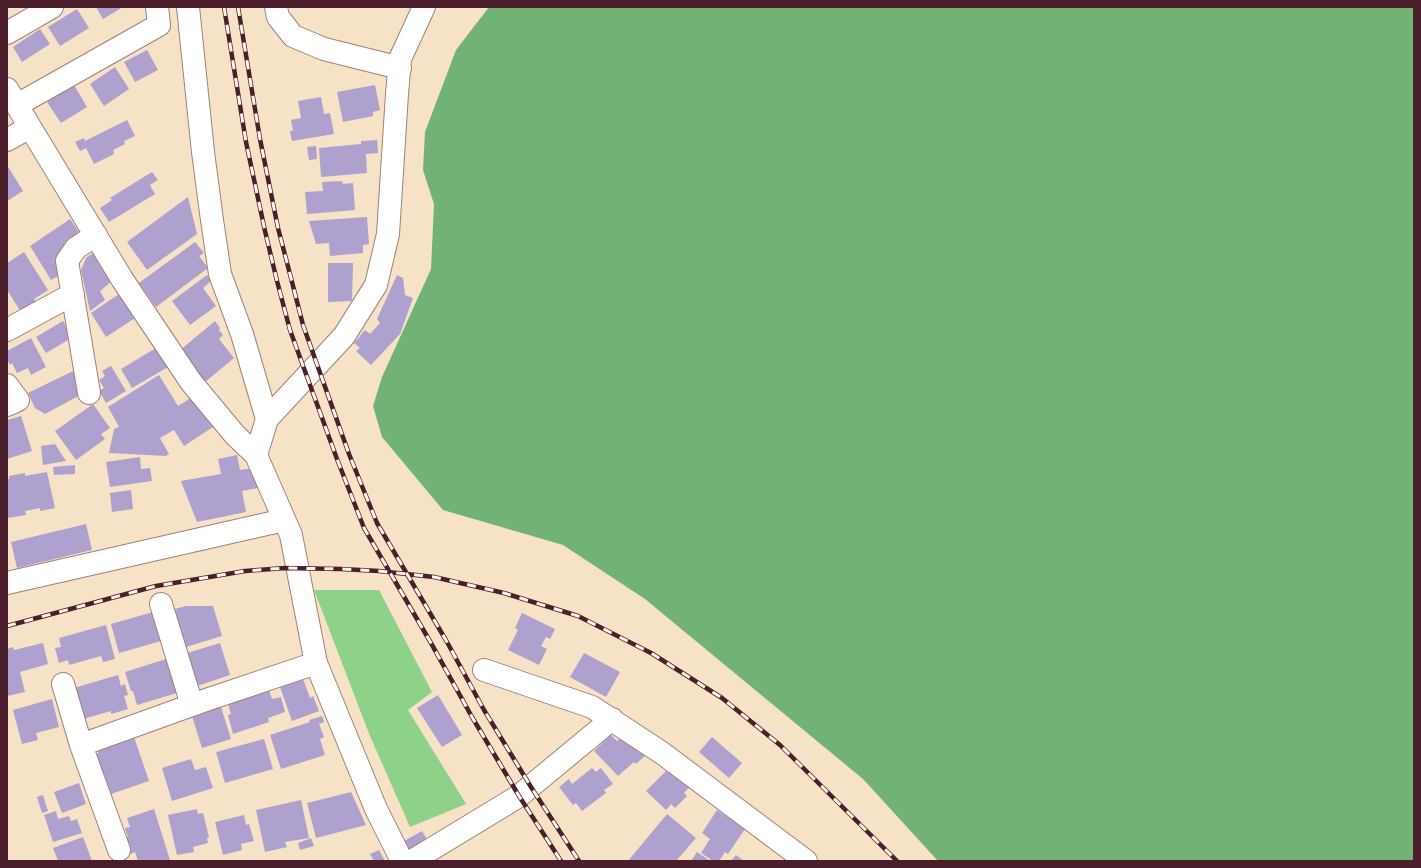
<!DOCTYPE html>
<html>
<head>
<meta charset="utf-8">
<style>
  body { margin:0 }
  #map { position:relative; width:1421px; height:868px; overflow:hidden; background:#f5e2c7; font-family:Sriracha,sans-serif }
  canvas { display:block }
  .frame { position:absolute; inset:0; border:8px solid #4a1f2b; pointer-events:none }
</style>
</head>
<body>
<div id="map">
<canvas width="1421" height="868"></canvas>
<div class="frame"></div>
</div>
<script>
const g = document.querySelector('canvas').getContext('2d');
g.lineJoin = 'round';
function fillPath(path, color) { g.fillStyle = color; g.fill(path, 'evenodd'); }
const shape = rows => new Path2D(rows.map(r => 'M' + r).join(''));
function strokePath(path, color, width, dash) { g.strokeStyle = color; g.lineWidth = width; g.lineCap = dash ? 'butt' : 'round'; g.setLineDash(dash || []); g.stroke(path); }
const green = shape([
  [314,590,379,590,432,692,408,710,466,804,410,827,370,736]
]);
const forest = shape([
  [489,7,1414,7,1414,861,938,861,863,779,645,599,563,545,443,510,382,437,373,406,382,377,431,269,434,204,423,170,425,132,456,50]
]);
const building = shape([
  [96,7,123,7,103,19],
  [77,9,89,28,60,46,48,27],
  [40,29,50,44,22,62,13,47],
  [147,50,158,70,135,82,124,62],
  [115,67,129,89,104,106,90,84],
  [74,85,87,107,61,123,47,102],
  [375,85,380,110,373,112,373,116,343,122,337,92],
  [321,97,324,114,330,113,334,134,292,141,290,131,293,131,291,120,301,118,298,101],
  [127,120,135,136,124,141,125,144,113,150,114,154,94,164,86,148,80,151,75,142,84,138,85,141],
  [377,140,378,153,366,154,367,173,321,177,319,148,361,144,361,141],
  [316,146,317,159,309,160,307,147],
  [7,165,23,191,7,201],
  [152,172,158,180,150,185,155,194,109,222,100,208,112,200,110,198],
  [342,181,343,184,353,183,355,210,307,214,305,192,323,191,322,182],
  [188,197,197,234,147,270,127,242],
  [367,217,369,244,363,245,363,253,330,256,329,243,316,244,309,221],
  [70,219,79,232,65,242,58,263,64,273,51,280,30,246],
  [195,242,204,253,199,256,208,268,156,307,139,283],
  [24,252,48,290,34,299,36,302,21,312,7,290,7,263],
  [93,253,112,281,100,291,105,300,90,311,81,270,86,258],
  [328,263,353,263,352,301,328,302],
  [207,275,211,281,203,288,216,306,190,325,172,301],
  [397,275,403,278,405,295,413,298,400,334,371,365,356,351,360,348,354,343,365,330,370,334,380,323,377,319],
  [119,294,135,318,106,337,91,313],
  [63,321,73,337,46,353,36,337],
  [215,321,220,328,219,330,223,335,219,339,234,358,205,382,179,351],
  [31,338,46,367,31,375,28,368,17,373,12,363,10,365,7,359,7,351],
  [156,348,168,367,132,388,121,369],
  [111,366,126,391,106,403,99,391,104,388,99,380,105,376,102,371],
  [77,369,82,394,45,414,35,408,28,393],
  [159,375,178,406,194,396,213,427,184,446,174,430,160,438,169,454,166,456,109,453,114,429,119,427,108,407],
  [93,404,110,428,101,434,105,439,76,460,55,431],
  [21,416,32,451,7,459,7,420],
  [55,444,66,461,43,465,41,446],
  [237,455,240,470,254,468,258,488,242,491,246,512,197,522,181,481,221,474,218,459],
  [140,457,141,469,150,468,152,481,110,487,106,462],
  [75,465,75,474,54,475,53,467],
  [47,472,55,508,40,511,40,508,25,511,26,515,7,518,7,479,9,479,9,476,25,473,25,476],
  [131,490,133,509,112,512,110,493],
  [86,524,92,550,17,568,11,542],
  [186,606,213,606,222,636,186,647,183,638,180,639,171,610],
  [153,612,161,641,119,653,111,624],
  [522,613,555,629,550,639,546,637,541,646,547,649,539,665,508,650,518,630,515,628],
  [106,625,115,659,103,662,101,656,69,665,68,660,59,663,55,648,61,647,59,638],
  [43,643,48,664,20,672,25,692,7,696,7,649,13,647,14,650],
  [220,643,230,675,194,687,184,654],
  [584,653,620,672,606,697,570,677],
  [166,659,177,693,137,705,133,691,131,691,125,672],
  [118,675,121,686,125,684,128,695,124,696,128,709,111,714,111,711,83,719,74,688],
  [303,679,310,698,313,696,319,711,292,721,280,687],
  [269,690,272,699,281,697,285,712,268,718,269,722,233,734,228,715,231,714,228,704,260,694,260,693],
  [438,695,462,735,442,747,417,708],
  [52,699,59,727,36,733,38,740,22,744,13,710],
  [221,707,231,739,202,748,192,716],
  [322,716,324,722,319,724,324,737,320,739,325,755,281,769,270,735,310,722,309,720],
  [627,732,648,753,636,764,634,762,618,776,594,751,611,735,617,741],
  [134,737,149,781,108,795,95,758,100,749],
  [712,737,742,763,729,778,699,752],
  [264,739,273,769,225,783,216,752],
  [191,759,195,770,206,767,213,788,172,801,162,768],
  [674,763,693,783,684,793,687,796,675,808,671,804,666,810,646,791],
  [592,768,596,772,601,768,613,784,604,790,606,793,582,811,576,803,573,805,559,787,569,779,572,784],
  [79,783,86,804,62,813,54,792],
  [351,792,366,825,316,838,307,803],
  [43,795,48,811,42,813,37,797],
  [301,800,309,838,285,842,287,847,265,852,256,810],
  [154,809,170,860,138,861,135,852,131,854,126,838,128,837,125,828,130,827,127,818],
  [197,809,198,814,203,813,209,837,207,838,208,843,193,847,194,852,177,855,168,815],
  [717,810,745,829,728,854,725,852,719,861,713,861,701,853,710,839,702,833],
  [56,811,58,819,69,816,71,821,77,819,82,833,53,842,44,815],
  [667,814,696,838,676,861,628,861],
  [244,815,246,825,249,824,254,841,241,844,242,850,223,855,215,822],
  [422,831,428,841,409,851,404,841],
  [83,837,92,861,58,861,53,848],
  [311,838,314,846,300,850,298,843],
  [379,850,385,861,374,861,370,854],
  [697,852,710,861,691,861],
  [736,855,744,861,731,861]
]);
const minor = shape([
  [188,7,203,152,212,220,220,274,242,334,267,419,256,455,291,535,316,663,376,809,402,861],
  [276,7,278,17,293,36,324,49,400,68],
  [7,33,52,7],
  [7,89,122,279,191,382,235,435,256,455],
  [17,105,159,25,157,7],
  [7,140,30,127],
  [7,330,73,294],
  [7,385,18,400,7,405],
  [89,393,67,261,76,248,96,235],
  [267,419,344,336,376,285,388,234,397,94,400,59,424,7],
  [7,583,284,520],
  [161,604,192,705],
  [484,670,592,707,662,753,806,861],
  [63,684,81,745,119,850],
  [81,745,206,700,316,663],
  [412,861,519,796,612,719]
]);
const rail = shape([
  [224,7,246,142,265,231,277,281,290,330,337,459,364,528,431,643,472,717,519,796,561,861],
  [238,7,260,139,278,228,291,278,303,325,349,454,377,523,447,642,484,710,531,787,579,861],
  [7,626,156,586,245,571,285,568,341,569,379,571,434,577,504,593,578,616,651,653,722,698,780,745,897,861]
]);
fillPath(green, '#8ed189');
fillPath(forest, '#72b375');
fillPath(building, '#aea1cd');
strokePath(minor, '#a08079', 24);
strokePath(minor, '#fff', 22);
strokePath(rail, '#4a1f2b', 4.5);
strokePath(rail, '#fcf5e5', 3, [9]);
</script>
</body>
</html>
